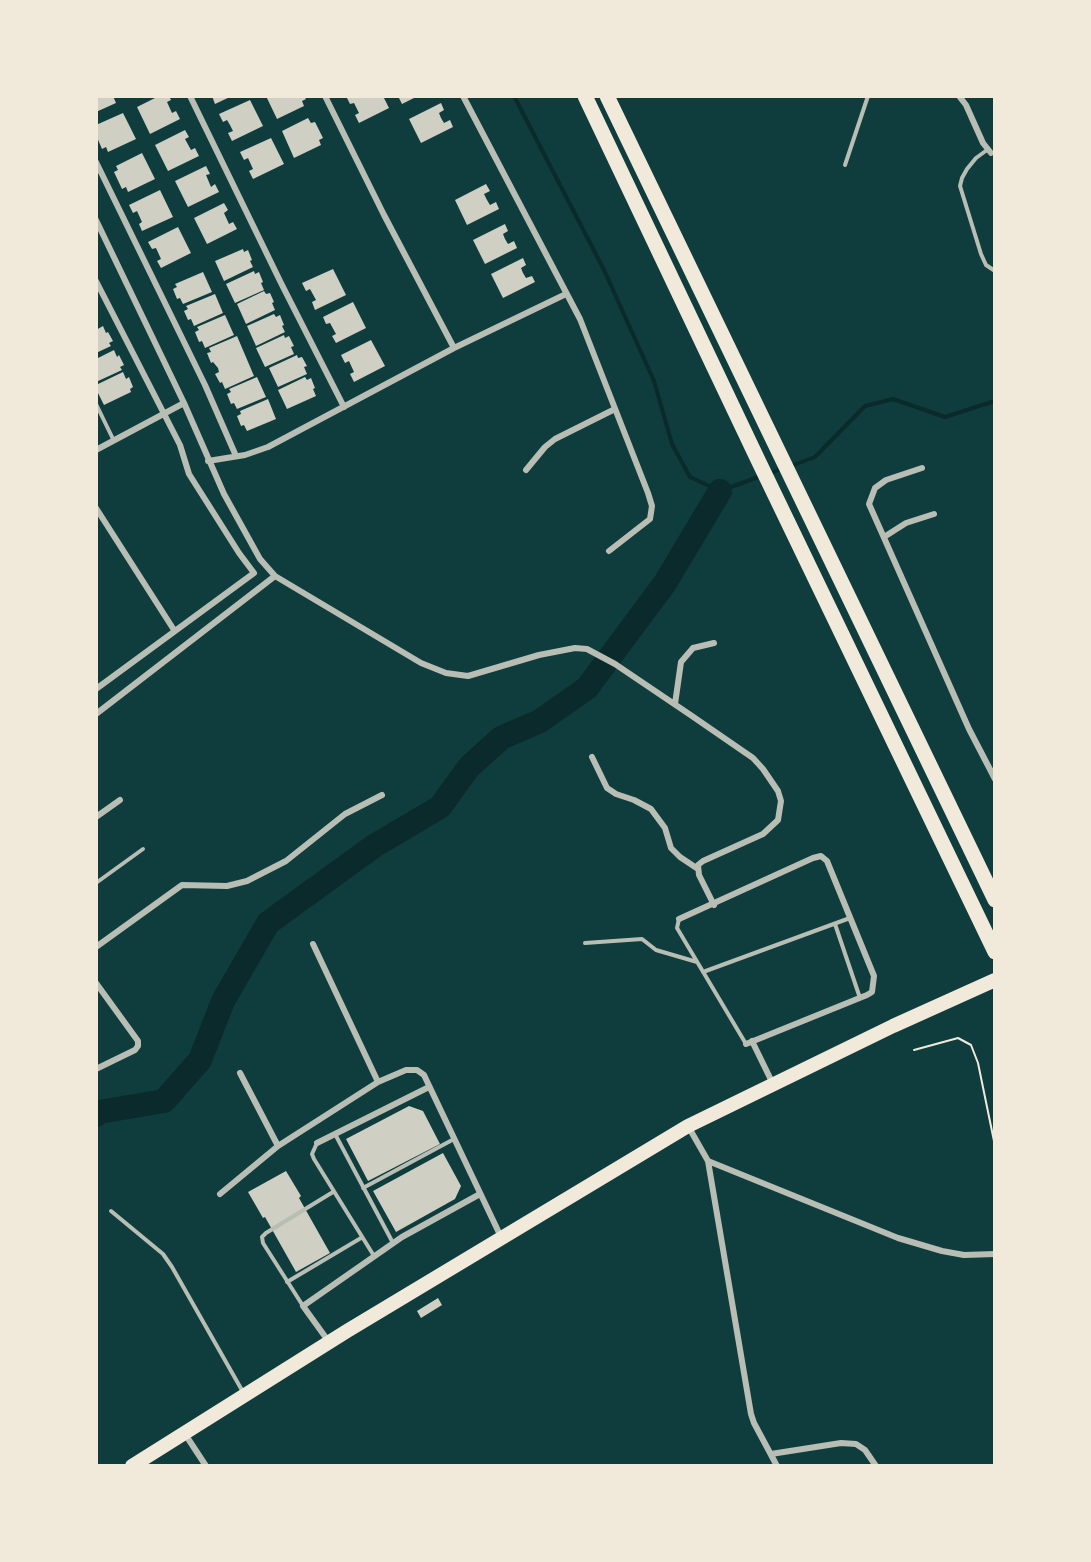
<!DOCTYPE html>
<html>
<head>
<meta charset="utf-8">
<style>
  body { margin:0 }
  #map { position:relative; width:1091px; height:1562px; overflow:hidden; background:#0f3d3e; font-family:"Open Sans",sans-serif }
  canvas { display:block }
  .frame { position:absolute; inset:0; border:98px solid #f1e9da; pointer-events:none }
</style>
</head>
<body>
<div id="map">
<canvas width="1091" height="1562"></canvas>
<div class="frame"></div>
</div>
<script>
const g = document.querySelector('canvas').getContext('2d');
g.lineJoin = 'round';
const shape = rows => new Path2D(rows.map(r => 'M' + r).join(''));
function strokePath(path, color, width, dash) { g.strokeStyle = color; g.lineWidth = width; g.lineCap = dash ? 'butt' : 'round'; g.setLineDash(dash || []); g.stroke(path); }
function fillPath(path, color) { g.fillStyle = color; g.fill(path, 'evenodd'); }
const stream = shape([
  [514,96,604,270,654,381,672,444,690,477,720,491,761,476],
  [791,466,815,457,865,406,893,399,945,417,995,401],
  [768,474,784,468]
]);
const river = shape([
  [96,1115,99,1112,164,1101,200,1060,223,1001,268,923,374,846,440,807,469,767,501,738,540,721,587,688,665,583,720,491]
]);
const building = shape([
  [96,96,113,96,116,103,96,112],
  [159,96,169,96,171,100,167,102,172,113,176,111,180,119,150,134,137,107],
  [212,96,232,96,215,104],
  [266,96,304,96,306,99,302,101,304,106,277,119],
  [346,96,383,96,389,108,359,123,355,115,359,113,354,103,350,104],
  [398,96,418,96,402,104],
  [250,100,263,126,232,141,228,133,233,131,230,125,227,120,223,122,219,114],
  [441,103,444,110,439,113,441,118,444,123,450,120,453,127,421,143,409,119],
  [123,113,136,139,108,152,106,147,102,149,96,135,96,131,98,130,96,125],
  [308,118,311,123,315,122,323,138,319,140,321,145,294,158,282,131],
  [185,130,189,137,185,139,191,150,195,148,199,156,168,171,155,145],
  [271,138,284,164,253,179,249,171,253,169,248,158,244,160,240,152],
  [142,153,155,179,128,192,126,187,122,189,114,172,118,170,116,166],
  [206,166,210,174,206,175,211,187,215,184,219,192,188,207,175,181],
  [486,184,490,191,484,194,487,200,490,205,496,202,499,209,467,225,455,200],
  [160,190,173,217,142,231,139,224,142,222,137,211,133,213,129,205],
  [224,203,228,210,224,213,229,224,233,222,237,229,207,244,194,218],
  [505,224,508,231,503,234,505,239,508,244,514,241,517,248,485,264,473,240],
  [178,227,191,253,161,268,157,261,161,259,156,248,152,249,148,242],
  [243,249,244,252,248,250,252,260,250,261,253,267,224,281,215,261],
  [523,258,526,265,521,268,523,273,526,278,532,276,535,282,503,298,491,274],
  [333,269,346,295,315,310,312,302,316,300,310,289,306,291,302,283],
  [254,271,255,274,259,272,263,282,261,283,264,290,235,303,226,284],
  [203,272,212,292,183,304,180,298,177,299,173,289,177,287,175,284],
  [264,291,266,294,270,293,274,302,272,303,275,310,246,324,237,304],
  [215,294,223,313,194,326,191,319,188,320,184,311,188,309,186,306],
  [353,302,366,328,336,343,332,336,336,334,330,323,326,324,323,317],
  [274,314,276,317,280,315,284,325,282,326,285,332,256,346,247,326],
  [225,315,234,335,205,348,202,341,199,342,195,332,199,330,197,327],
  [103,326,106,333,108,332,113,341,109,343,111,346,96,353,96,330],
  [284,335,285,338,289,336,294,346,291,347,294,354,265,367,256,348],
  [237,336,254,376,225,389,222,382,220,383,215,374,219,372,218,368,213,362,211,363,207,353,211,352,209,348],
  [371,340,385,366,354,382,350,374,354,372,349,361,345,363,341,355],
  [114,350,117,357,119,355,124,365,120,367,122,370,96,382,96,359],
  [297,355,298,358,302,357,307,366,304,367,307,374,278,387,269,368],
  [123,372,126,379,129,377,133,387,130,389,131,392,104,405,96,389,96,385],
  [257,377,266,397,237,409,234,403,231,404,227,394,231,392,229,389],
  [305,377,307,380,311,378,315,388,313,389,316,396,287,409,278,390],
  [268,399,276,419,247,431,244,425,241,426,237,416,241,414,240,411],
  [409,1106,423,1111,440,1144,368,1181,346,1139],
  [443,1153,461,1186,455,1199,396,1232,373,1191],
  [286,1171,301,1196,299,1198,330,1253,296,1272,265,1217,263,1218,248,1192],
  [438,1298,442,1305,421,1318,417,1311]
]);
const path = shape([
  [914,1050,958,1038,971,1045,978,1063,994,1141]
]);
const service = shape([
  [987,150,976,158,967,169,962,178,960,186,981,254,986,265,995,271],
  [845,165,868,96],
  [96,404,114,441],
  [96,883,143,849],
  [679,919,677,928,746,1044],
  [835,924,860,998],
  [585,943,642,939,656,950,697,962],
  [703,972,850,918],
  [335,1134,393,1243],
  [317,1143,312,1154,314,1159,374,1256],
  [363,1188,454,1139],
  [111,1211,163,1254,172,1267,243,1392],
  [287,1282,361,1238],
  [303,1306,263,1243,262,1237,266,1233,333,1192]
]);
const minor = shape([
  [190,96,281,283,344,407],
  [325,96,384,215,454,348],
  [463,96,580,319,648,493,652,506,650,519,609,551],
  [959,96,966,105,983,143,991,153],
  [96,162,205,385,236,456],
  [96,220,184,403,224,494,260,559,275,576,421,663,446,673,468,676,539,655,575,648,587,649,615,664,692,716,753,758,763,769,778,791,781,801,778,820,763,834,703,861,698,865,699,875,714,905],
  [96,281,180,445,189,474,239,553,254,573,96,689],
  [96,450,184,403],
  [208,461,245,455,268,447,454,348,566,294],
  [922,468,886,480,875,488,869,504,969,729,995,779],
  [526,470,545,447,555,439,615,409],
  [96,508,174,630],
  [884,537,906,523,934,514],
  [675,704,681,662,693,648,714,643],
  [96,714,275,576],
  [592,757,607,788,616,794,634,800,651,809,665,828,671,848,680,857,698,869],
  [96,817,120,800],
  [679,919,813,858,821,856,827,861,874,976,872,992,867,995,746,1044],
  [313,944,378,1082],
  [96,947,182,885,227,886,247,881,286,861,345,814,382,795],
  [96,983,138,1041,138,1046,135,1050,96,1069],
  [752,1041,773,1084],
  [240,1073,278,1146],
  [688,1126,708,1161,751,1414,754,1423,777,1466],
  [317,1143,429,1087],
  [708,1161,898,1238,942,1251,964,1255,995,1254],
  [220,1194,278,1146,378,1082,406,1070,417,1070,424,1075,501,1237],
  [329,1342,303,1306,402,1237,480,1194],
  [185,1434,206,1466],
  [771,1454,841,1443,856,1444,865,1450,876,1466]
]);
const primary = shape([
  [132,1466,347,1331,688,1126,893,1026,995,980]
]);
const motorway = shape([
  [585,96,758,460,995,952],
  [607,96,995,900]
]);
strokePath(stream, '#0a2a2b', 4);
strokePath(river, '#0a2a2b', 24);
fillPath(building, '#cfcfc3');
strokePath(path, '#f1e9da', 2);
strokePath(service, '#b8beb3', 4);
strokePath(minor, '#b8beb3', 6);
strokePath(primary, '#f1e9da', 14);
strokePath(motorway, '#f1e9da', 15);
</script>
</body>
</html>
